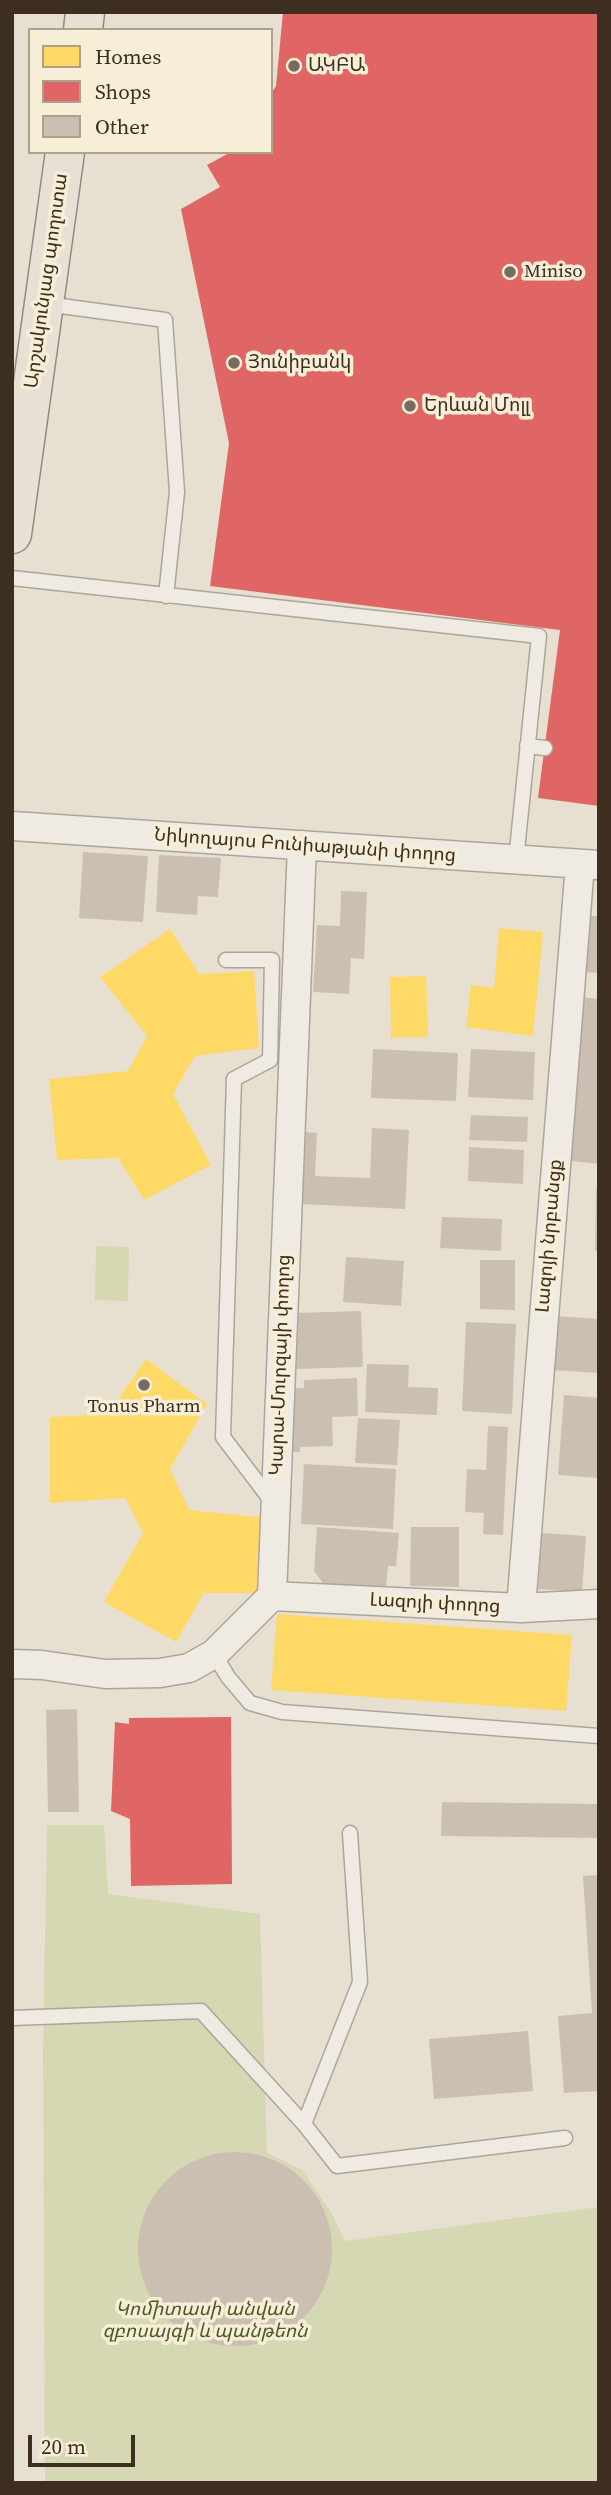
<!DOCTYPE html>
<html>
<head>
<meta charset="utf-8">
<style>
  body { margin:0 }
  #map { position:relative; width:611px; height:2495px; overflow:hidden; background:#e7e0d1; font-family:"Source Serif 4",serif }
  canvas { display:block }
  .frame { position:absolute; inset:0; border:14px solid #3d2e20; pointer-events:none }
  .legend { position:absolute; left:28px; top:28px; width:245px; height:126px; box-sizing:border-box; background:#f7eed8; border:2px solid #ada18e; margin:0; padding:9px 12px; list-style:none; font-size:21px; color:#3d2e20 }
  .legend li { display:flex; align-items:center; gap:14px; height:35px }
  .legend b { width:35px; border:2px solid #ada18e }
  .scale { position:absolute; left:28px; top:2435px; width:107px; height:32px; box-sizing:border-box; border:4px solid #3d2e20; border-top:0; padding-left:9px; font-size:21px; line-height:24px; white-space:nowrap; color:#3d2e20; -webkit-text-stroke:5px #f7eed8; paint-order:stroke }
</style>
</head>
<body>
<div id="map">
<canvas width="611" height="2495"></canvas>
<div class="frame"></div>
<ul class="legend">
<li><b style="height:19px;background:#ffd966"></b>Homes</li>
<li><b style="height:19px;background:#e06666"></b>Shops</li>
<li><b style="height:19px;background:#cbbfb2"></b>Other</li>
</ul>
<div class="scale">20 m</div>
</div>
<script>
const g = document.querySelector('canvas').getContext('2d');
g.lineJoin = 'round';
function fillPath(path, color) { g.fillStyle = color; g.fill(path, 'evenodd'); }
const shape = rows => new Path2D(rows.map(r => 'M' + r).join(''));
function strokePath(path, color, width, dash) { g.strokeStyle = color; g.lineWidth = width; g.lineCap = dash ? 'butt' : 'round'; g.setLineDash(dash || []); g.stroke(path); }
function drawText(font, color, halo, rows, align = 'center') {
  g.font = font + ' "Source Serif 4","Noto Sans Armenian",serif'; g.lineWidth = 7; g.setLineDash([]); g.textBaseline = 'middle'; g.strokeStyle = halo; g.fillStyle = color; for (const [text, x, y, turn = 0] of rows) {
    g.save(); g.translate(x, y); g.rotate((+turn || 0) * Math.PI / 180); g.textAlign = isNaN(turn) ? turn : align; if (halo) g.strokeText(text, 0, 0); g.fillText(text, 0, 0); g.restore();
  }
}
const green = shape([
  [96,1246,129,1247,128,1301,95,1300],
  [47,1825,104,1825,108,1894,260,1914,267,2153,302,2170,331,2212,345,2241,599,2207,599,2483,45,2483,43,2051]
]);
const homes = shape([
  [499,928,543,932,533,1036,466,1027,471,985,494,988],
  [170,929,199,974,254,971,259,1048,195,1056,173,1094,211,1165,144,1200,118,1158,57,1160,49,1079,128,1071,147,1036,100,977],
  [426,976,428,1037,391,1038,390,977],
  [146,1359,207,1404,170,1469,189,1510,269,1518,258,1593,204,1593,176,1642,104,1602,143,1533,125,1498,50,1503,50,1417,108,1414],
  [277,1614,572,1635,566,1711,271,1690]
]);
const shops = shape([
  [283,12,599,12,599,806,538,798,560,630,210,586,229,443,181,209,220,187,207,165,231,152,271,152,271,94,276,86],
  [231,1717,232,1884,131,1886,130,1819,111,1811,115,1722,129,1724,129,1718]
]);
const building = shape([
  [83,852,148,856,143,922,79,918],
  [159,855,221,858,218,897,198,896,197,915,156,912],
  [341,891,367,892,364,959,351,958,349,994,313,992,317,925,340,926],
  [586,916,599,916,599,973,583,972],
  [579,997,599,999,599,1164,571,1161,575,1106,571,1105],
  [373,1049,458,1053,456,1101,371,1098],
  [471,1049,535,1052,533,1100,468,1097],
  [471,1115,528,1117,527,1142,469,1140],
  [372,1128,409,1130,405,1209,301,1204,305,1132,317,1133,315,1176,370,1178],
  [469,1147,524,1150,523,1184,468,1181],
  [596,1189,599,1189,599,1251,595,1251],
  [442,1217,502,1219,501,1251,440,1248],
  [346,1257,404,1261,401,1306,343,1302],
  [480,1260,515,1260,515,1310,480,1309],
  [361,1311,363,1367,295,1369,294,1313],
  [555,1316,599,1319,599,1373,551,1370],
  [466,1322,516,1324,512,1414,462,1411],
  [367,1364,409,1365,408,1387,438,1388,437,1415,365,1412],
  [357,1378,358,1416,332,1417,333,1446,300,1447,300,1452,282,1452,281,1389,304,1388,304,1380],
  [564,1395,599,1398,599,1478,558,1475],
  [358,1418,400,1420,397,1465,355,1463],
  [488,1426,508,1427,503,1535,483,1534,484,1513,465,1512,467,1469,486,1470],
  [304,1464,396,1469,393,1529,301,1524],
  [317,1527,399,1533,396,1566,388,1566,385,1597,330,1593,314,1571],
  [411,1527,459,1527,459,1587,410,1586],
  [542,1533,586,1536,582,1592,538,1589],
  [77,1709,79,1812,48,1812,46,1710],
  [442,1802,599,1804,599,1838,441,1836],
  [599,1875,599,2091,564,2093,558,2016,592,2013,583,1876],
  [528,2031,533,2091,434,2099,429,2039],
  '138 2249a97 97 0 1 1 194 0a97 97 0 1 1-194 0Z'
]);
const service = shape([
  [46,304,165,320,177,492,166,596],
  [12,578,539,636,516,860],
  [527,746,545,748],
  [226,960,272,960,270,1060,234,1079,223,1437,273,1503],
  [214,1654,228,1677,250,1703,282,1712,599,1736],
  [12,2018,201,2011,304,2124,337,2166,565,2138],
  [304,2124,360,1982,350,1833]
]);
const minor = shape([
  [12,826,599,865],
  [272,1596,521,1608,599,1604],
  [521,1608,580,864],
  [12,1664,42,1665,105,1674,160,1673,189,1668,214,1654,272,1596,302,845]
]);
const primary = shape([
  [83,30,85,12],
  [12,534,65,152]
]);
const markers = [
  [294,66,7,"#786c5e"],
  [510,272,7,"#786c5e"],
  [234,363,7,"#786c5e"],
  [410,406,7,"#786c5e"],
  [144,1385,7,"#786c5e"]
];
const poiNames = [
  ["ԱԿԲԱ",308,66],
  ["Miniso",524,272],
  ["Յունիբանկ",248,363],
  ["Երևան Մոլլ",424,406],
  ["Tonus Pharm",144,1407,"center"]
];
const streetNames = [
  ["Արշակունյաց պողոտա",47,281,-82],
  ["Նիկողայոս Բունիաթյանի փողոց",305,846,4],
  ["Լազոյի նրբանցք",550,1236,-85],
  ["Կարա-Մուրզայի փողոց",281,1365,-88],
  ["Լազոյի փողոց",435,1604,3]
];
const parkNames = [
  ["Կոմիտասի անվան",205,2310],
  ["զբոսայգի և պանթեոն",205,2332]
];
fillPath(green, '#d6d7b3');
fillPath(homes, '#ffd966');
fillPath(shops, '#e06666');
fillPath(building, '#cbbfb2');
strokePath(service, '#ada599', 17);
strokePath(minor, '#ada599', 31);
strokePath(primary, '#928b80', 41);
strokePath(service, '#efebe3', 14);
strokePath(minor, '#efebe3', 28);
strokePath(primary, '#e6e1d4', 38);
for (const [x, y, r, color] of markers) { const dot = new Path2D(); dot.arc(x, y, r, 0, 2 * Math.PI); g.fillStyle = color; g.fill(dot); strokePath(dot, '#f7eed8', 2.5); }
drawText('19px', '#3d2e20', '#f7eed8', poiNames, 'left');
drawText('19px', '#3d2e20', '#f7eed8', streetNames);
drawText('italic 19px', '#4d5a26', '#f7eed8', parkNames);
</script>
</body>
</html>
